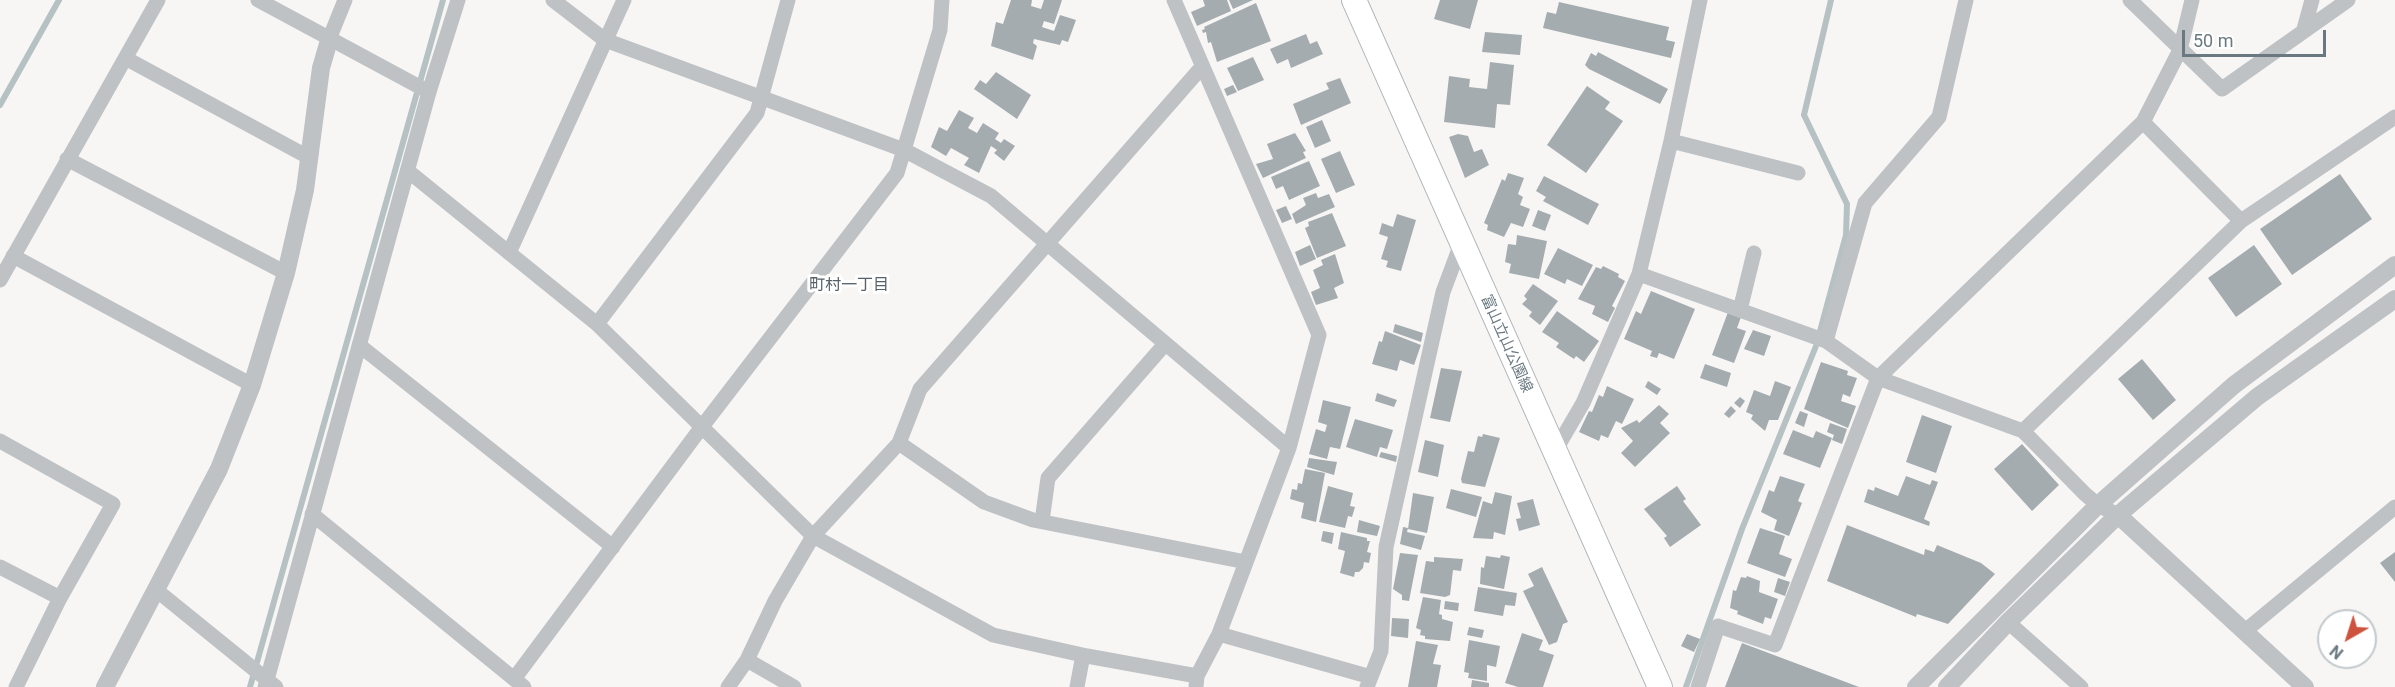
<!DOCTYPE html>
<html>
<head>
<meta charset="utf-8">
<style>
  body { margin:0 }
  #map { position:relative; width:2395px; height:687px; overflow:hidden; background:#f7f6f4; font-family:Roboto,sans-serif }
  canvas { display:block }
  .north { position:absolute; left:2317px; top:609px; width:60px; height:60px; box-sizing:border-box; background:#fff; border:2px solid #c3c9cd; border-radius:50%; rotate:219deg; font-size:16px; font-weight:700; line-height:24px; text-align:center; color:#6a7981 }
  .north::after { content:''; display:block; margin:auto; width:21px; height:27px; background:#cd533e; clip-path:polygon(50% 0,100% 100%,50% 72%,0 100%) }
  .scale { position:absolute; left:2182px; top:30px; width:144px; height:27px; box-sizing:border-box; border:3px solid #6a7981; border-top:0; padding-left:8px; font-size:18px; line-height:21px; white-space:nowrap; color:#6a7981; -webkit-text-stroke:4px #fff; paint-order:stroke }
</style>
</head>
<body>
<div id="map">
<canvas width="2395" height="687"></canvas>
<div class="north">N</div>
<div class="scale">50 m</div>
</div>
<script>
const g = document.querySelector('canvas').getContext('2d');
g.lineJoin = 'round';
const shape = rows => new Path2D(rows.map(r => 'M' + r).join(''));
function strokePath(path, color, width, dash) { g.strokeStyle = color; g.lineWidth = width; g.lineCap = dash ? 'butt' : 'round'; g.setLineDash(dash || []); g.stroke(path); }
function fillPath(path, color) { g.fillStyle = color; g.fill(path, 'evenodd'); }
function drawText(font, color, halo, rows, align = 'center') {
  g.font = font + ' Roboto,"Noto Sans JP",sans-serif'; g.lineWidth = 6; g.setLineDash([]); g.textBaseline = 'middle'; g.strokeStyle = halo; g.fillStyle = color; for (const [text, x, y, turn = 0] of rows) {
    g.save(); g.translate(x, y); g.rotate((+turn || 0) * Math.PI / 180); g.textAlign = isNaN(turn) ? turn : align; if (halo) g.strokeText(text, 0, 0); g.fillText(text, 0, 0); g.restore();
  }
}
const stream = shape([
  [0,105,59,0],
  [250,687,443,0],
  [1686,687,1742,529,1816,346,1846,235,1847,204,1804,115,1831,0]
]);
const building = shape([
  [1011,0,1032,0,1031,6,1041,9,1044,0,1062,0,1054,24,1044,21,1042,27,1054,31,1060,15,1076,20,1068,42,1062,40,1060,45,1034,39,1033,43,1037,46,1033,60,991,46,996,22,1003,24],
  [1203,0,1227,0,1231,11,1197,26,1191,12,1205,6],
  [1229,0,1253,0,1233,9],
  [1440,0,1478,0,1470,29,1434,19],
  [1559,2,1669,27,1666,40,1675,42,1671,58,1543,28,1547,12,1556,14],
  [1256,3,1271,41,1217,62,1211,42,1208,43,1206,32,1203,33,1202,30,1205,29,1204,27],
  [1485,32,1522,35,1520,55,1482,52],
  [1306,34,1310,44,1317,41,1323,54,1291,68,1288,59,1277,64,1270,49],
  [1598,52,1668,89,1660,104,1589,69,1585,65,1591,53,1596,56],
  [1253,57,1264,80,1238,91,1227,68],
  [1490,62,1514,65,1510,105,1497,104,1495,128,1444,122,1449,76,1470,79,1469,87,1487,89],
  [996,72,1031,95,1017,119,974,89,980,80,986,84],
  [1340,78,1351,103,1301,125,1293,104,1329,89,1326,83],
  [1233,85,1237,92,1227,96,1224,89],
  [1587,86,1610,102,1605,109,1623,121,1586,173,1547,145],
  [959,110,974,118,968,128,977,133,983,123,999,133,995,139,1001,143,1004,139,1015,146,1004,161,994,153,997,150,991,146,979,173,964,165,969,158,951,148,946,156,931,147,939,127,947,131],
  [1322,120,1331,141,1315,148,1306,127],
  [1295,133,1306,151,1303,152,1306,158,1263,178,1256,164,1273,159,1267,144],
  [1458,134,1468,136,1474,152,1482,149,1489,165,1465,178,1449,137],
  [1340,151,1355,185,1336,193,1321,159],
  [1309,161,1320,186,1289,200,1283,186,1276,189,1271,177],
  [1508,173,1524,178,1518,194,1523,197,1520,205,1530,209,1523,227,1511,223,1504,237,1487,230,1488,225,1484,223,1502,179,1505,181],
  [2340,174,2372,219,2292,275,2260,229],
  [1544,176,1599,204,1588,225,1543,201,1546,197,1536,191],
  [1316,193,1318,198,1329,194,1335,207,1296,224,1292,214,1306,205,1303,198],
  [1286,206,1292,219,1282,223,1276,210],
  [1538,210,1551,215,1545,231,1532,226],
  [1332,213,1346,246,1317,258,1305,228,1309,226,1308,222],
  [1397,214,1416,220,1401,271,1386,267,1388,261,1381,259,1388,237,1379,234,1382,223,1393,227],
  [1517,235,1547,241,1539,279,1509,273,1511,264,1505,262,1508,244,1516,245],
  [1310,245,1316,259,1300,266,1295,252],
  [2254,245,2282,284,2236,317,2208,278],
  [1558,248,1593,265,1582,286,1567,279,1565,284,1544,274],
  [1335,254,1344,283,1334,288,1338,298,1316,305,1311,292,1320,288,1313,270,1323,265,1321,260],
  [1603,266,1619,274,1618,277,1625,281,1612,306,1615,308,1608,322,1592,314,1595,306,1578,299,1596,267,1601,269],
  [1533,284,1558,301,1540,325,1529,316,1532,312,1522,304,1527,299,1524,296],
  [1651,291,1695,309,1674,359,1659,353,1657,358,1650,356,1652,351,1624,339,1636,311,1641,314],
  [1557,311,1599,341,1584,362,1576,356,1574,359,1556,347,1559,343,1542,332],
  [1728,312,1741,317,1737,328,1746,331,1734,363,1712,355],
  [1395,324,1423,333,1421,342,1393,332],
  [1753,330,1771,336,1764,356,1744,349],
  [1385,331,1421,345,1414,365,1400,360,1397,371,1372,364,1379,341,1382,342],
  [2142,359,2176,400,2153,420,2118,379],
  [1821,362,1848,371,1847,375,1857,378,1850,397,1843,394,1841,401,1856,406,1848,428,1804,409],
  [1705,364,1731,373,1727,387,1700,378],
  [1441,368,1462,371,1450,422,1430,418],
  [1648,381,1661,389,1657,395,1645,387],
  [1775,381,1791,387,1778,420,1769,420,1765,431,1751,419,1753,415,1746,412,1754,390,1770,396],
  [1607,386,1634,399,1622,424,1616,421,1608,438,1601,435,1599,441,1579,432,1589,411,1592,412,1599,395,1603,397],
  [1377,393,1397,400,1394,407,1375,401],
  [1740,397,1745,401,1740,408,1734,403],
  [1323,400,1351,407,1340,449,1330,447,1327,459,1309,454,1316,429,1325,432,1327,425,1318,422],
  [1659,405,1669,414,1660,423,1670,433,1635,467,1621,453,1633,441,1621,428,1637,420,1639,423],
  [1731,406,1736,411,1729,418,1724,414],
  [1800,411,1808,414,1804,427,1795,423],
  [1922,415,1952,426,1936,473,1906,462],
  [1355,419,1393,430,1387,449,1380,447,1377,457,1346,447],
  [1830,423,1847,429,1842,444,1832,440,1834,435,1827,432],
  [1793,430,1813,438,1816,431,1832,438,1820,468,1783,454],
  [1483,434,1500,438,1485,487,1462,483,1461,479,1468,451,1474,452,1478,436,1482,437],
  [1425,440,1444,445,1438,477,1418,472],
  [2022,444,2059,485,2032,511,1994,469],
  [1381,452,1397,456,1396,462,1379,457],
  [1309,458,1337,462,1334,475,1307,467],
  [1305,469,1325,473,1316,522,1301,518,1304,503,1290,499,1292,489,1297,490,1298,483,1302,484],
  [1780,476,1805,484,1798,501,1802,503,1789,536,1774,530,1777,520,1761,512,1769,490,1774,492],
  [1906,476,1930,485,1932,480,1938,482,1924,519,1930,522,1929,526,1864,502,1868,489,1874,491,1875,487,1898,496],
  [1328,486,1353,493,1350,506,1355,507,1352,517,1348,516,1345,528,1319,522],
  [1677,486,1686,499,1683,501,1701,525,1670,547,1664,538,1667,536,1644,509],
  [1451,489,1482,497,1476,517,1446,508],
  [1495,492,1512,496,1505,535,1494,532,1493,539,1473,538,1483,501,1492,504],
  [1413,493,1434,497,1427,533,1408,529],
  [1533,499,1540,525,1519,531,1516,519,1521,518,1517,503],
  [1359,520,1380,526,1377,536,1357,532],
  [1847,525,1924,555,1925,549,1934,552,1937,545,1981,563,1995,574,1948,624,1917,614,1916,617,1827,581],
  [1403,527,1408,528,1407,532,1425,536,1421,550,1400,544],
  [1760,528,1785,536,1779,554,1792,559,1785,577,1747,563],
  [1323,531,1334,533,1332,544,1321,541],
  [1341,532,1367,538,1367,541,1370,541,1367,552,1371,553,1369,563,1364,562,1363,568,1359,572,1355,572,1354,577,1340,573,1345,551,1338,549],
  [2395,552,2395,582,2380,563],
  [1400,553,1418,555,1409,601,1402,600,1402,595,1393,589],
  [1501,555,1510,557,1504,589,1480,584,1481,567,1484,568,1486,556,1500,558],
  [1434,557,1463,559,1461,571,1453,570,1450,595,1445,597,1420,593,1426,561,1434,562],
  [1542,567,1568,622,1563,624,1557,642,1549,645,1523,591,1534,586,1528,574],
  [1747,576,1760,581,1759,592,1778,599,1771,619,1765,617,1763,624,1737,614,1738,611,1730,608,1733,590,1736,591,1741,577,1746,578],
  [1778,578,1790,582,1785,596,1774,592],
  [1478,587,1517,593,1515,606,1505,605,1503,616,1474,611],
  [1423,597,1441,600,1439,614,1442,615,1442,619,1453,622,1450,641,1425,639,1425,636,1420,635,1421,630,1416,628],
  [1445,601,1459,603,1458,611,1444,609],
  [1392,618,1409,619,1408,638,1391,636],
  [1469,627,1484,630,1482,638,1467,635],
  [1522,633,1543,640,1539,650,1554,655,1543,687,1518,687,1505,683],
  [1687,634,1700,639,1694,652,1681,646],
  [1469,640,1500,646,1496,667,1487,665,1487,681,1468,678,1469,673,1464,672],
  [1416,641,1438,645,1433,664,1441,665,1437,687,1408,687],
  [1742,643,1859,687,1725,687],
  [1472,680,1489,683,1489,687,1471,687]
]);
const minor = shape([
  [258,0,429,92],
  [553,0,605,40,904,150,991,196,1289,448],
  [1174,0,1319,335,1289,448,1219,634,1197,676,1196,687],
  [2130,0,2222,89,2348,0],
  [2304,29,2312,0],
  [330,37,345,0],
  [127,59,310,158],
  [2143,122,2241,221],
  [1671,141,1798,173],
  [67,159,286,273],
  [408,171,597,324,813,536,993,635,1087,656,1197,676],
  [509,253,624,0],
  [13,256,252,385],
  [1639,274,1826,341,1878,378,2023,431,2085,494,2098,505,2118,515],
  [0,280,158,0],
  [1740,310,1754,253],
  [597,324,757,113,788,0],
  [1826,341,1865,203,1939,117,1966,0],
  [359,345,613,547],
  [2023,431,2241,221,2395,117],
  [0,441,113,504,60,598,16,687],
  [899,443,984,502,1033,520,1246,562],
  [1555,451,1583,403,1639,274,1671,141,1700,0],
  [312,514,524,687],
  [1042,521,1048,478,1165,344],
  [0,567,60,598],
  [155,589,276,687],
  [2008,622,2081,687],
  [2245,631,2395,507],
  [1219,634,1371,677],
  [747,660,794,687],
  [514,679,701,428,897,173,940,30,942,0],
  [265,687,429,92,458,0],
  [728,687,747,660,775,601,813,536,899,443,920,389,1201,68],
  [1077,687,1083,655],
  [1367,687,1381,651,1386,547,1443,292,1461,244],
  [1698,687,1718,626,1775,645,1878,378,2143,122,2180,50,2192,0]
]);
const tertiary = shape([
  [2118,515,2305,687],
  [105,687,219,469,252,385,286,273,305,190,321,68,330,37],
  [1916,687,2098,505,2234,385,2395,265],
  [1947,687,2008,622,2118,515,2257,397,2395,299]
]);
const primary = shape([
  [1354,0,1660,687]
]);
const streetNames = [
  ["富山立山公園線",1506,344,66]
];
const neighbourhoodNames = [
  ["町村一丁目",849,286]
];
strokePath(stream, '#b6c1c4', 6);
fillPath(building, '#a4acb0');
strokePath(primary, '#b0b5b7', 26);
strokePath(minor, '#bec2c5', 15);
strokePath(tertiary, '#bec2c5', 18);
strokePath(primary, '#fff', 24);
drawText('15px', '#6a7981', '#fff', streetNames);
drawText('16px', '#576167', '#fff', neighbourhoodNames);
</script>
</body>
</html>
